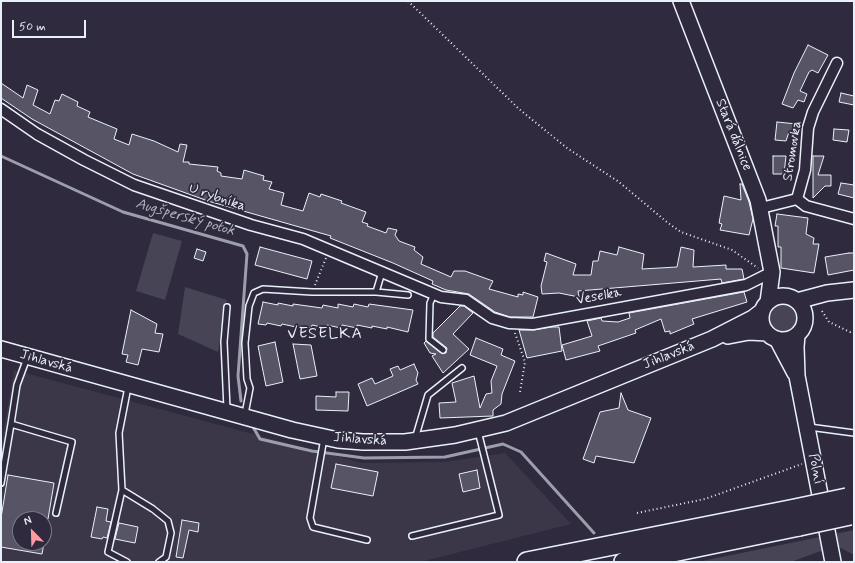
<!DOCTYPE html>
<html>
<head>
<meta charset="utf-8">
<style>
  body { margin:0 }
  #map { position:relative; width:855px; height:563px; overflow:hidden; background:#2f2a3d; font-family:Mynerve,sans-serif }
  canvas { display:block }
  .frame { position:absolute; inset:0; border:2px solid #e8f1f8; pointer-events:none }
  .north { position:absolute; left:12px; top:511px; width:40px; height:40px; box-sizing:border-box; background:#2f2a3d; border:1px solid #797a88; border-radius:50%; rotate:337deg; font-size:11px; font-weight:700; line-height:16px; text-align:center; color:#e8f1f8 }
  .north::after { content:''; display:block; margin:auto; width:14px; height:18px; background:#ff9aa2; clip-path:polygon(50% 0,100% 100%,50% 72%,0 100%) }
  .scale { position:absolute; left:12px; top:20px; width:74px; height:18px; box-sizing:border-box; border:2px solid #e8f1f8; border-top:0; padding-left:5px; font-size:12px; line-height:14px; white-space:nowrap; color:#e8f1f8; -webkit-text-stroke:3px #2f2a3d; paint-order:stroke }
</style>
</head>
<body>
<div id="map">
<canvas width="855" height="563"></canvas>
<div class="frame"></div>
<div class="north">N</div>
<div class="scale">50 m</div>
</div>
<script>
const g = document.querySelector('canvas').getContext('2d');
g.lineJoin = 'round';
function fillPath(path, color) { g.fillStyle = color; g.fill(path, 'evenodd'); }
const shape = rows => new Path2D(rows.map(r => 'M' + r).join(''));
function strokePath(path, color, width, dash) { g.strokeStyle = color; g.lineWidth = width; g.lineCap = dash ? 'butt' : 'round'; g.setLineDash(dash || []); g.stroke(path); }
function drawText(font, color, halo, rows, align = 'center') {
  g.font = font + ' Mynerve,sans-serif'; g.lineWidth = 3.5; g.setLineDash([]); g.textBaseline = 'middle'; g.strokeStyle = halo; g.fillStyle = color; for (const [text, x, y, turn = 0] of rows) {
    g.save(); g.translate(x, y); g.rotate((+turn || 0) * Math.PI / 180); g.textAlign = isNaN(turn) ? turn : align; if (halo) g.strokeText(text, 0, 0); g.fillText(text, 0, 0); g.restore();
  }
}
const built = shape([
  [14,370,361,463,444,462,505,453,571,524,420,562,1,562,1,447],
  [20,519,44,519,44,543,20,543]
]);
const green = shape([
  [153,233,182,241,165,300,136,291],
  [185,287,227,300,218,352,178,334],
  '769 318a14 14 0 1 1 28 0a14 14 0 1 1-28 0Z',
  [854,530,854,555,839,547,818,552,791,562,697,562]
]);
const stream = shape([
  [1,156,123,212,243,246,247,254,238,376,241,401],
  [253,427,260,439,312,451,364,458,445,457,503,444,521,452,594,533]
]);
const building = shape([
  [808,45,828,55,818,73,812,70,809,72,800,91,807,94,804,102,798,100,793,108,782,104,794,73,808,45],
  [1,83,23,98,27,85,38,90,33,105,50,114,55,100,59,101,62,94,78,102,77,106,90,112,88,117,117,129,114,139,129,145,132,134,154,141,178,152,180,144,187,145,183,162,189,162,189,164,218,167,217,171,221,173,221,176,242,179,244,170,264,176,263,180,272,182,269,189,284,193,281,205,303,211,309,193,320,197,321,194,342,201,341,203,366,212,362,222,368,224,367,226,386,233,388,228,397,230,395,235,399,241,415,247,414,250,423,257,421,264,451,277,454,271,465,271,493,281,489,289,518,297,518,294,523,295,523,292,538,297,533,317,510,317,495,312,469,294,446,290,432,284,433,281,393,263,330,238,331,236,208,201,133,174,32,119,1,98,1,83],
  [841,93,854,96,854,105,839,102,841,93],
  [777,122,797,124,796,133,789,132,786,141,775,140,777,122],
  [834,129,849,130,847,142,833,140,834,129],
  [773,156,786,156,784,174,773,174,773,156],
  [813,156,824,156,818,175,831,175,831,186,825,186,813,198,813,156],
  [841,183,854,185,854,198,838,194,841,183],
  [740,184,742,184,749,202,753,219,749,235,720,230,722,224,719,223,724,196,741,200,740,184],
  [777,214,808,218,806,234,814,238,813,244,819,244,814,273,781,268,781,247,778,247,778,226,775,226,777,214],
  [260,247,312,261,307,279,255,265,260,247],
  [619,247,644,254,642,269,677,267,681,247,694,250,693,267,726,265,726,269,742,269,744,279,722,283,721,279,578,291,579,297,559,293,542,294,541,286,547,262,544,261,546,253,576,264,573,275,591,275,593,261,598,261,600,251,617,255,619,247],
  [197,249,206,252,203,261,194,258,197,249],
  [849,253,854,253,854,270,828,275,825,257,849,253],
  [744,292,747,302,692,319,694,324,670,334,670,331,665,332,661,319,635,330,636,333,598,346,600,351,566,360,562,345,592,336,587,321,601,318,602,321,618,322,630,318,629,313,744,292],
  [263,302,278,305,278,303,293,306,293,304,322,308,323,305,338,308,338,304,353,307,354,304,368,307,369,304,413,310,408,332,387,327,387,329,372,326,372,328,357,325,357,328,342,325,341,328,327,325,326,328,312,325,311,328,297,325,296,327,282,324,281,326,267,323,266,325,258,324,263,302],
  [460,306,464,306,473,313,453,334,469,349,443,373,432,356,436,354,430,353,424,343,426,341,441,353,446,353,447,348,433,337,433,333,460,306],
  [131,310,157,324,155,333,163,334,159,352,142,349,138,365,126,362,128,355,122,354,131,310],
  [551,327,559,327,562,351,527,358,519,330,534,330,551,327],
  [476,338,503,349,501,355,515,361,502,394,501,404,493,410,493,416,440,418,439,403,456,402,452,383,474,376,480,408,486,394,492,393,491,381,497,366,470,355,476,338],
  [275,342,283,382,266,386,258,346,275,342],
  [293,344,311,345,317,376,300,379,293,344],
  [414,364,418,373,416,380,418,384,367,406,358,384,372,378,375,384,393,376,390,369,398,366,400,370,414,364],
  [336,392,349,392,348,411,316,410,316,396,336,397,336,392],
  [621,393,628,410,651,418,634,463,596,456,594,463,583,459,600,412,619,408,621,393],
  [336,464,378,472,373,496,331,488,336,464],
  [477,470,480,488,463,492,459,474,477,470],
  [8,475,54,483,48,519,20,519,20,543,44,543,42,554,1,547,1,518,8,475],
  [97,507,108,509,106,521,111,522,107,538,103,537,102,539,91,537,97,507],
  [182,520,199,523,198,532,189,530,183,558,176,557,182,520],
  [119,523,138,527,135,543,115,539,119,523]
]);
const path = shape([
  [408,1,519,109,567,148,619,182,668,223,681,232,732,250,758,268],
  [315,285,326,258],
  [822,311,829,322,850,332,854,331],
  [515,333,525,362,520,392],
  [637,513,705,499,802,464]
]);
const lane = shape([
  [376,292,408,295],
  [434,294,430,303,429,339,443,350],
  [27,358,17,385,11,424,72,442,56,513],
  [227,409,224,342,227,307],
  [245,414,250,388,247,379,245,343,249,306,254,293,263,289,312,292,376,292,382,272],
  [809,427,854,433],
  [324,438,310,518,313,527,367,540],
  [415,439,428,395,462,368],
  [1,483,11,424],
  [122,490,153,509,168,521,171,533,166,557,159,562],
  [412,536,499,515,478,431],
  [127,562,108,552,122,490,119,433,128,387]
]);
const street = shape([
  [1,109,37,134,84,160,134,185,251,225,303,239,441,297,466,300,492,318,509,323,533,324,746,285,772,272],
  [797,199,805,170,808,128,813,112,837,63],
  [797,199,806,206,854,219],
  [761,208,797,199]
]);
const secondary = shape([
  [681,1,758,200,772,272,768,302],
  '761 318a22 22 0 1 1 44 0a22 22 0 1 1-44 0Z',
  [797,301,827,293,854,290],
  [797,335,796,347,797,376,833,562],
  [728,336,749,332,767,333],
  [777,339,795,373],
  [1,349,292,430,338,440,363,442,405,442,455,435,506,423,712,339,753,318,762,311]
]);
const highway = shape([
  [527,562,795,509],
  [624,562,799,526]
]);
const highwayBridge = shape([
  [795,509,847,498],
  [799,526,850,515]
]);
const streetNames = [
  ["Stará dálnice",733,135,68],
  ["Stromovka",793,151,-81],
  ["U rybníka",217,198,19],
  ["Veselka",599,297,-10],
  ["Jihlavská",669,356,-22],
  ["Jihlavská",46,362,16],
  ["Jihlavská",360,440,4],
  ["Polní",815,469,79]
];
const waterNames = [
  ["Augšperský potok",185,218,16]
];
const quarterNames = [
  ["VESELKA",325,335]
];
fillPath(built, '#3b3749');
fillPath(green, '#464455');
strokePath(stream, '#9c9fab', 3);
fillPath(building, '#575565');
strokePath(building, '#e8f1f8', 1);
strokePath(lane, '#e8f1f8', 8);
strokePath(street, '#e8f1f8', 13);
strokePath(secondary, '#e8f1f8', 18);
strokePath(highway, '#e8f1f8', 22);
strokePath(path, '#e8f1f8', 2, [1, 3]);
strokePath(lane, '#2f2a3d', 5);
strokePath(street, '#2f2a3d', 10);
strokePath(secondary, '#2f2a3d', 15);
strokePath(highway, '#2f2a3d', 19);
strokePath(highwayBridge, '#e8f1f8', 22, []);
strokePath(highwayBridge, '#2f2a3d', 19);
drawText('14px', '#e8f1f8', '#2f2a3d', streetNames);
drawText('italic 15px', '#afb4be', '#2f2a3d', waterNames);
g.letterSpacing = '1px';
drawText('16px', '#e8f1f8', '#2f2a3d', quarterNames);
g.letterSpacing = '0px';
</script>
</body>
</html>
